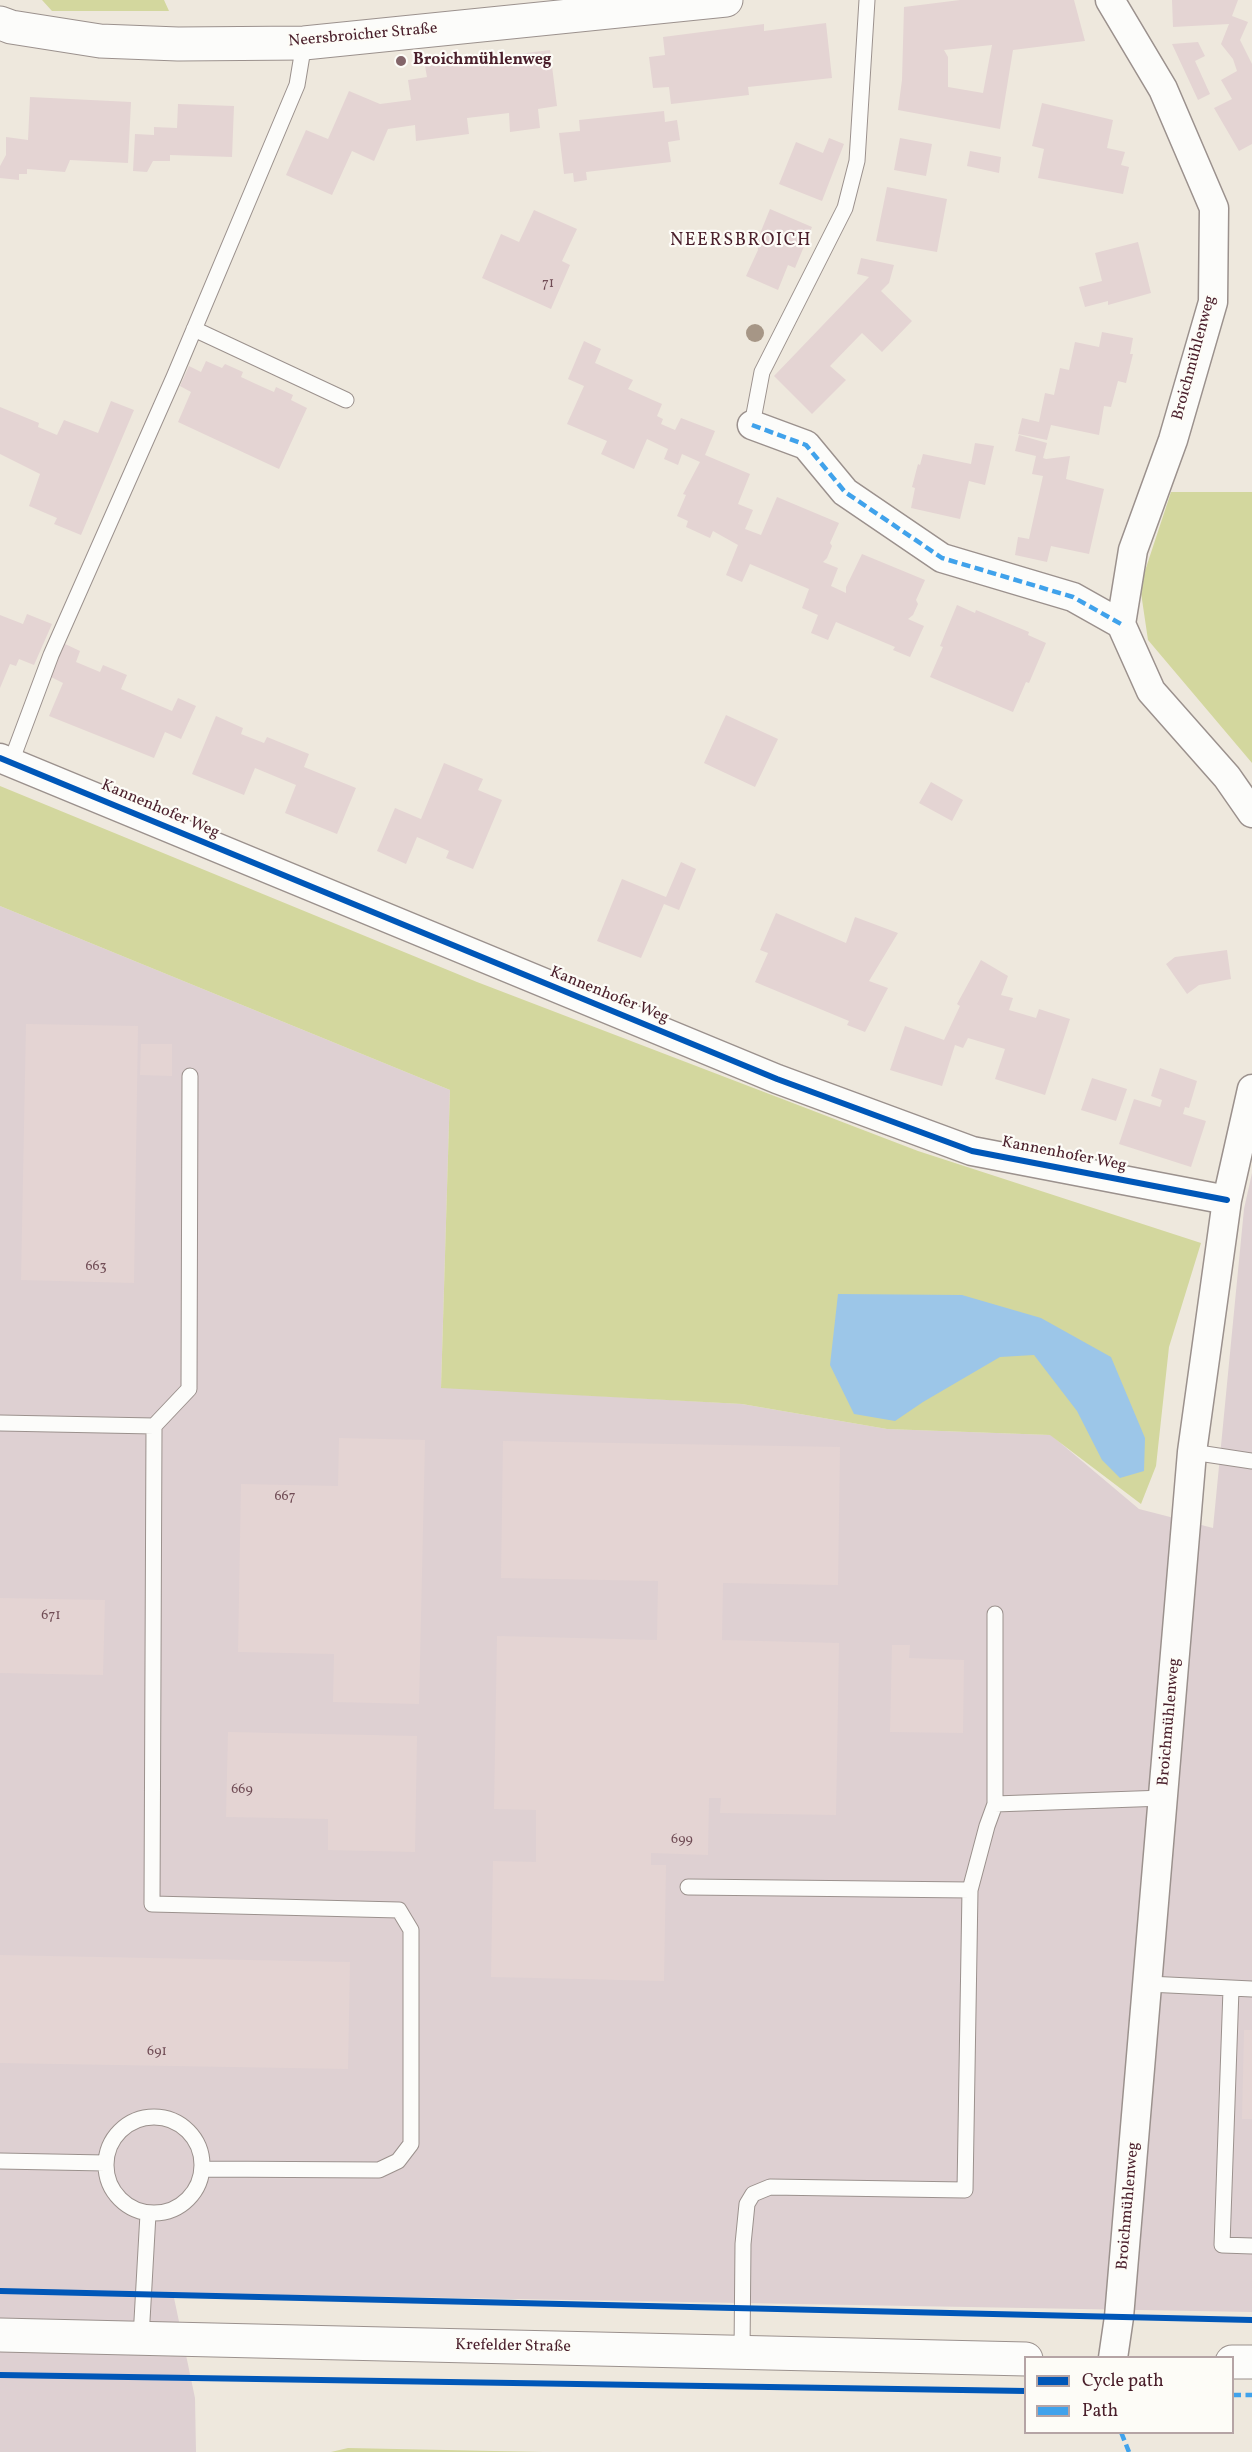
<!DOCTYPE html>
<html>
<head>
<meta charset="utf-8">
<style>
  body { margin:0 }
  #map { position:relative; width:1252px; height:2452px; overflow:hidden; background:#eee8dd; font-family:Vollkorn,serif }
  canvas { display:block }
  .legend { position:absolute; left:1024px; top:2356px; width:210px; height:78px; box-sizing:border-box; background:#fdfcf7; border:2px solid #b5a4a5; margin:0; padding:8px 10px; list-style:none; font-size:18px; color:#4a1f2b }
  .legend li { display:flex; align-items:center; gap:12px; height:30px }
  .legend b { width:30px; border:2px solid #b5a4a5 }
</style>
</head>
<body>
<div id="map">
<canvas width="1252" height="2452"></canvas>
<ul class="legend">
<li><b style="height:8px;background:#0057b8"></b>Cycle path</li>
<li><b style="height:8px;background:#40a2eb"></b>Path</li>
</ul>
</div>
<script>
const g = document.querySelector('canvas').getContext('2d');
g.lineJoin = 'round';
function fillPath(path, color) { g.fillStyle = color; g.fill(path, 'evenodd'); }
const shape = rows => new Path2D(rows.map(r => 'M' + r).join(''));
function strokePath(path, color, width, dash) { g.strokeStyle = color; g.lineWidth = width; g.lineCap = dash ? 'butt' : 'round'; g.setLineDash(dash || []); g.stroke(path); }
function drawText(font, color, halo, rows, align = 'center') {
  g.font = font + ' Vollkorn,serif'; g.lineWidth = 4.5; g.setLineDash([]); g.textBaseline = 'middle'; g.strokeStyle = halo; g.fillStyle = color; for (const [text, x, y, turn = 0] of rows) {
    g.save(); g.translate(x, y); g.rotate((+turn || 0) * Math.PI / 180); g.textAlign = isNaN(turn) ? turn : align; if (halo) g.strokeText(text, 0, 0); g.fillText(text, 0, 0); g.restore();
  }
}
const industrial = shape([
  [0,906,450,1090,441,1387,742,1404,887,1429,1051,1435,1139,1509,1213,1528,1244,1209,1252,1173,1252,2312,173,2293,195,2398,196,2452,0,2452]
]);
const green = shape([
  [42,0,164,0,169,11,52,11],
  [1171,492,1252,492,1252,763,1148,640,1140,586],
  [0,786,477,982,918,1151,1201,1243,1169,1347,1156,1466,1141,1504,1050,1435,887,1429,742,1404,441,1388,450,1090,0,906],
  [348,2448,543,2452,331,2452]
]);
const water = shape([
  [838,1294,962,1295,1041,1318,1111,1357,1145,1438,1144,1471,1120,1478,1102,1460,1077,1411,1034,1355,1000,1357,923,1402,895,1421,854,1414,830,1365]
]);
const building = shape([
  [960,0,1074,0,1085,41,1013,50,1000,129,898,110,902,80,904,7],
  [992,45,983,93,948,87,948,57,944,50],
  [1172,0,1238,0,1232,16,1248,22,1240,40,1252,64,1252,144,1239,151,1214,108,1232,99,1221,80,1237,71,1233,59,1221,44,1229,24,1173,27],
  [826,23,832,78,748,87,749,95,671,104,669,87,653,88,649,57,665,55,663,37,764,24,764,31],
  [1198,42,1205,56,1195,61,1210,94,1198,100,1172,44],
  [550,50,557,106,538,109,540,128,510,132,509,113,467,118,469,134,416,141,415,125,388,129,374,161,352,151,332,195,286,175,306,130,328,139,349,91,380,104,411,100,408,80,427,77,425,66],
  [30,97,131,102,128,163,70,160,65,172,27,169,27,174,19,174,19,180,0,178,0,166,6,155,6,137,28,140],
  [1042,103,1113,120,1107,148,1125,152,1121,165,1129,167,1123,194,1038,178,1044,149,1032,146],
  [178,104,234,106,232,157,170,155,170,161,153,161,147,172,133,171,135,134,154,135,154,127,177,128],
  [664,111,665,122,677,120,680,140,668,142,671,162,586,172,587,180,574,182,573,173,564,174,559,133,580,131,579,120],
  [829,138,844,144,822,201,779,184,796,142,823,153],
  [900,138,932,144,926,176,894,170],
  [970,151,1001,157,999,173,967,166],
  [887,187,947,199,937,252,876,241],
  [770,209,812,227,795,268,788,265,778,290,746,276,758,250,757,241],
  [534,210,577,229,562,261,570,265,551,309,482,278,501,234,519,242],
  [1138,242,1151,293,1108,305,1108,301,1085,307,1079,287,1102,281,1095,253],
  [861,258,894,265,889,283,881,291,912,321,882,352,862,333,830,366,846,380,812,414,774,376,869,277,857,274],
  [1102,332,1133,338,1130,354,1133,354,1126,383,1118,381,1111,407,1104,406,1099,435,1051,425,1047,440,1018,434,1022,418,1039,422,1045,393,1054,395,1060,368,1069,370,1075,342,1099,347],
  [584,341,601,349,595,363,633,380,628,389,662,404,657,416,663,419,661,424,675,430,681,418,715,431,705,455,750,474,738,504,753,510,745,529,761,535,777,497,839,523,830,543,832,546,827,558,823,562,838,568,831,586,846,593,846,587,862,554,925,580,916,600,918,604,913,615,908,619,924,626,910,657,893,650,895,647,836,622,828,640,811,633,818,615,802,608,809,589,750,564,742,582,726,575,738,545,713,531,710,538,686,527,688,521,677,516,686,495,683,494,700,462,682,454,678,465,664,459,668,449,647,439,634,469,601,454,607,441,567,424,584,386,568,379],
  [206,361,222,368,225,364,243,372,241,377,256,384,274,392,276,387,293,395,291,400,307,408,279,469,178,422,191,392,180,386,189,366,201,372],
  [111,401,134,410,81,535,54,524,57,518,29,506,40,474,0,454,0,407,39,423,38,427,57,435,64,420,98,433],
  [1019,435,1047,443,1043,458,1046,459,1070,456,1066,479,1104,489,1089,554,1051,546,1047,562,1015,555,1018,537,1029,539,1043,476,1032,474,1036,456,1015,451],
  [975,443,994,446,985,485,969,481,960,519,911,508,915,488,912,487,918,464,920,465,923,454,971,464],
  [957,605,975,613,976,610,1029,632,1028,635,1046,643,1029,683,1026,682,1013,712,930,677,943,647,940,646],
  [27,614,52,624,34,665,19,659,16,666,10,664,0,688,0,615,23,624],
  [63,643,80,651,76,662,100,672,103,665,127,675,121,689,172,711,178,698,196,706,181,739,165,732,154,758,49,716,63,683,49,676],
  [726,715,778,739,755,787,704,763],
  [216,716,243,728,241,734,264,743,267,737,309,754,304,767,356,788,337,834,285,813,296,785,255,768,244,795,192,774],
  [444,763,483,779,478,790,502,800,473,869,446,858,449,851,417,837,406,864,377,851,395,808,421,819],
  [931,782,963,800,952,821,919,803],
  [681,862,696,869,679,910,664,904,641,958,597,941,622,879,666,897],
  [776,913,846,943,855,917,898,933,869,981,888,988,865,1032,847,1025,849,1021,755,982,768,953,760,950],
  [1227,950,1231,979,1199,985,1187,994,1166,964,1175,957],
  [981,960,1008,976,1001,995,1013,998,1009,1010,1036,1018,1039,1009,1070,1019,1045,1095,995,1079,1005,1049,968,1038,963,1048,955,1045,942,1086,890,1070,905,1026,944,1040,960,1006,957,1004],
  [26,1024,138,1026,134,1283,21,1280],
  [141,1044,172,1044,172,1076,140,1075],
  [1160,1068,1197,1081,1189,1108,1185,1107,1183,1114,1206,1121,1191,1167,1119,1144,1134,1099,1160,1107,1162,1100,1151,1096],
  [1092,1078,1127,1089,1116,1121,1081,1110],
  [339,1438,425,1440,419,1704,333,1702,334,1654,238,1652,241,1484,338,1486],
  [503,1441,840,1447,838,1585,723,1583,722,1640,839,1643,836,1815,720,1813,721,1798,709,1798,708,1855,651,1853,651,1865,666,1865,664,1981,491,1977,493,1861,536,1862,536,1810,494,1809,497,1636,657,1640,658,1581,501,1578],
  [0,1598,105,1600,103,1675,0,1673],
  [892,1645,910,1645,909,1658,964,1660,963,1733,890,1732],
  [228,1732,417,1736,415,1852,328,1850,328,1819,226,1817],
  [0,1955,350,1962,348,2069,0,2063],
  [1244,2030,1252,2030,1252,2119,1242,2119]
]);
const service = shape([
  [194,329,346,400],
  [752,425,762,372,845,208,857,161,867,0],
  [11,762,51,655,174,377,297,85,304,43],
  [0,1423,154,1426,189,1389,190,1076],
  [154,1426,152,1904,399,1910,411,1930,411,2144,398,2161,379,2170,203,2169],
  [1192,1452,1252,1461],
  [995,1614,995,1804],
  [688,1887,970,1890],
  [1148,1984,1252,1989],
  [1231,1989,1222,2245,1252,2246],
  '106 2165a48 48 0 1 1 96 0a48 48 0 1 1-96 0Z',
  [0,2161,105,2163],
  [141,2338,148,2214],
  [742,2352,743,2244,747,2204,753,2194,770,2187,965,2190,970,1890,987,1826,995,1804,1164,1798]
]);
const minor = shape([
  [1110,0,1163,89,1214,208,1213,302,1173,440,1133,550,1121,624,1151,691,1227,777,1252,813],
  [752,425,806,445,845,492,942,558,1073,597,1121,624],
  [0,758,777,1079,972,1151,1227,1200],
  [1113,2358,1119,2317,1192,1452,1227,1200,1252,1089]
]);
const tertiary = shape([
  [0,23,11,27,100,41,178,44,304,43,726,0],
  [0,2335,1026,2359],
  [1232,2362,1252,2362]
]);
const quiet = shape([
  [752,425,806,445,845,492,942,558,1073,597,1121,624],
  [1232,2395,1252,2395],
  [1121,2432,1129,2452]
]);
const cycleway = shape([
  [0,758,777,1079,972,1151,1227,1200],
  [0,2291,1252,2320],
  [0,2375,1026,2391]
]);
const trees = [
  [755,333]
];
const markers = [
  [401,61,6,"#836569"]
];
const numberNames = [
  ["71",548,284],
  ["663",96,1267],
  ["667",285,1497],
  ["671",51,1616],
  ["669",242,1790],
  ["699",682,1840],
  ["691",157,2052]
];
const streetNames = [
  ["Neersbroicher Straße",363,36,-5],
  ["Broichmühlenweg",1195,358,-75],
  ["Kannenhofer Weg",160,810,23],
  ["Kannenhofer Weg",609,996,22],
  ["Kannenhofer Weg",1064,1155,11],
  ["Broichmühlenweg",1170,1722,-85],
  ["Broichmühlenweg",1129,2206,-85],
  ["Krefelder Straße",513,2347,1]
];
const poiNames = [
  ["Broichmühlenweg",413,61]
];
const neighbourhoodNames = [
  ["NEERSBROICH",741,242]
];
fillPath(industrial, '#ded0d2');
fillPath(green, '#d3d79e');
fillPath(water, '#9cc6e8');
fillPath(building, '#e4d4d3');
strokePath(service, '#9b918d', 17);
strokePath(minor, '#9b918d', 31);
strokePath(tertiary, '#9b918d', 35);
strokePath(service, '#fcfcfa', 15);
strokePath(minor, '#fcfcfa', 28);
strokePath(tertiary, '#fcfcfa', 33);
strokePath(quiet, '#40a2eb', 4.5, [9, 4.5]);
strokePath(cycleway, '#0057b8', 6);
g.fillStyle = '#a69686';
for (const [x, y] of trees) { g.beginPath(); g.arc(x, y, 9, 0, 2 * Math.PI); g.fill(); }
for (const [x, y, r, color] of markers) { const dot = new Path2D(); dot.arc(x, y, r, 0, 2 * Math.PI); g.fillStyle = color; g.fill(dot); strokePath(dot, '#fdfcf7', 2); }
drawText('14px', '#704c55', null, numberNames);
drawText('16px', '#4a1f2b', '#fdfcf7', streetNames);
drawText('bold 16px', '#4a1f2b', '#fdfcf7', poiNames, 'left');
g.letterSpacing = '1.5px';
drawText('18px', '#4a1f2b', '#fdfcf7', neighbourhoodNames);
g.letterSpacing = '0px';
</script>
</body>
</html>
